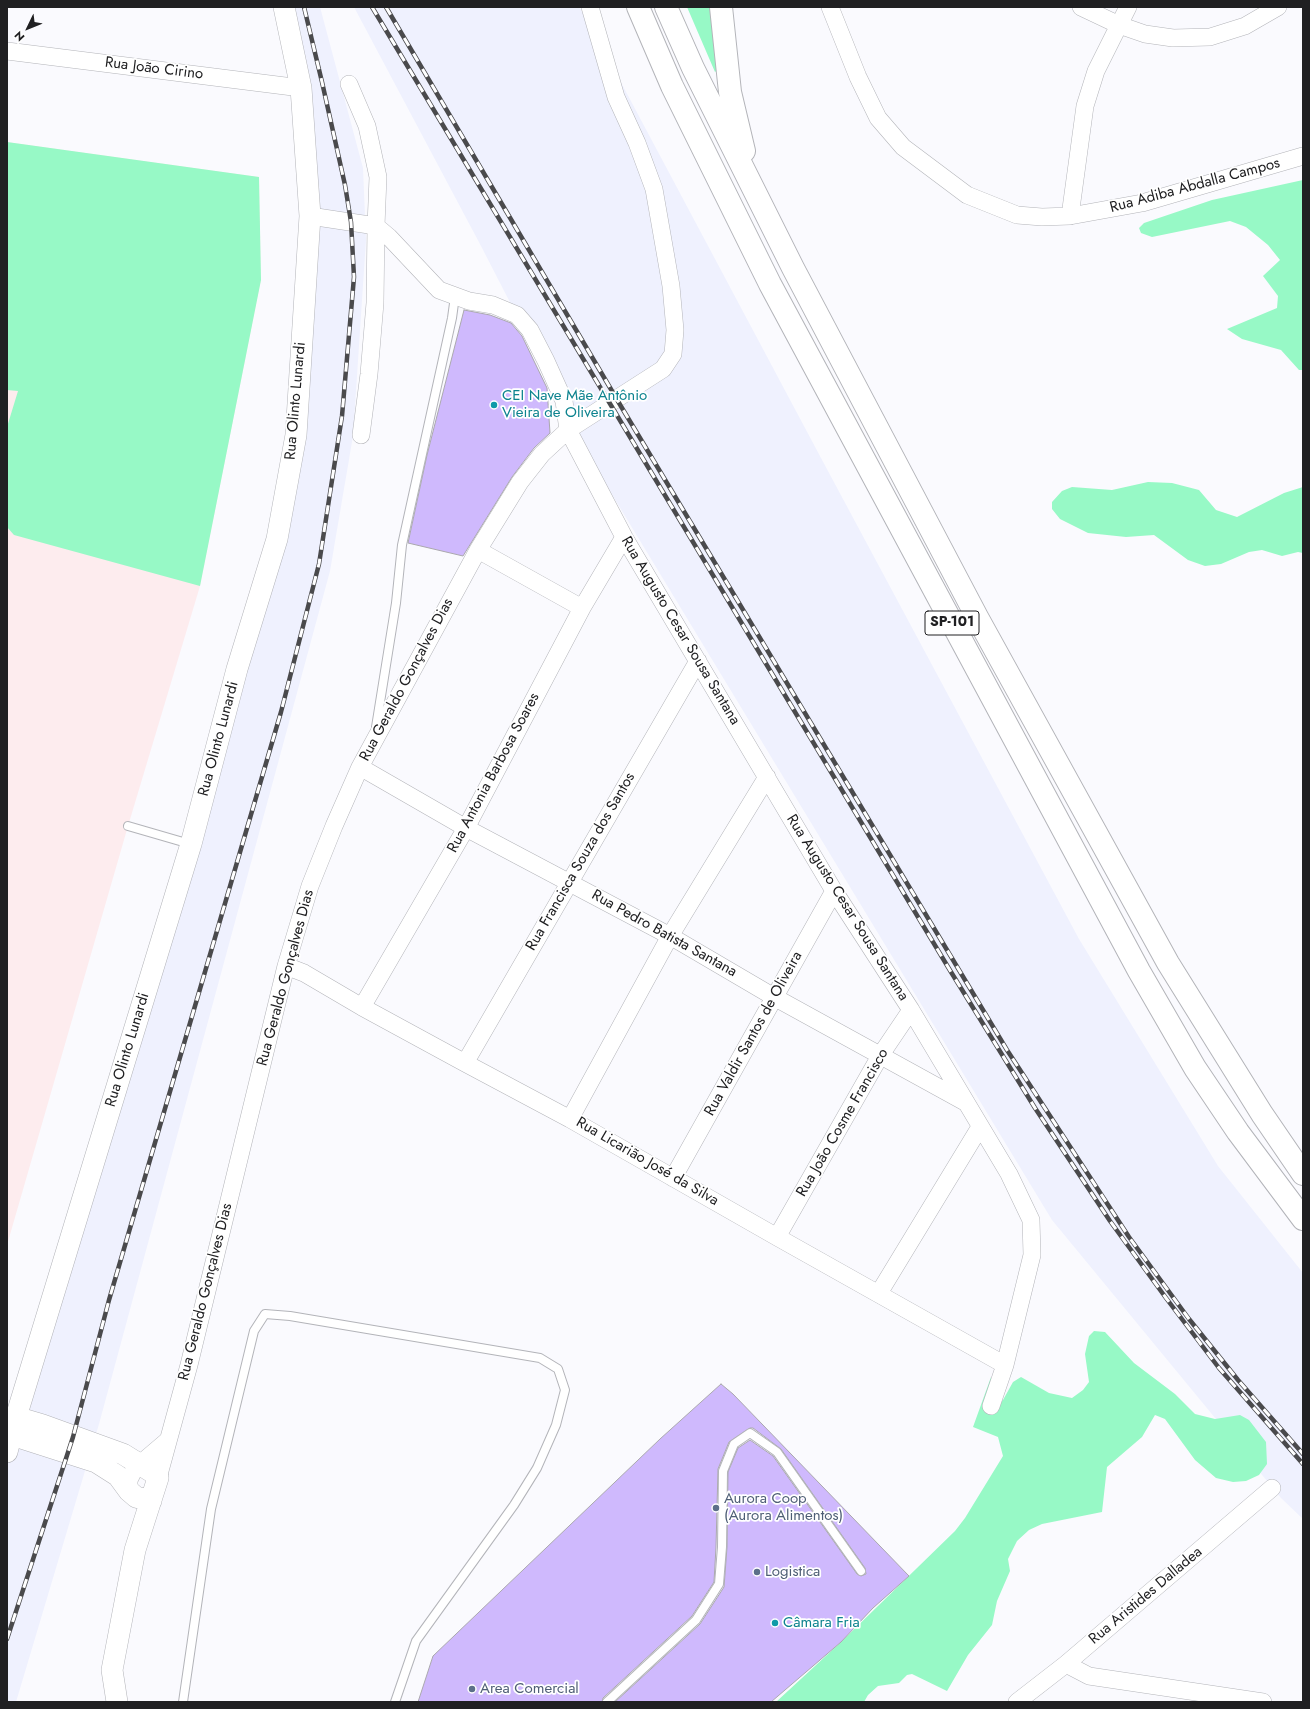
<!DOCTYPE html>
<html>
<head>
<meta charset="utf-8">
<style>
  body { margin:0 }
  #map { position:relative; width:1310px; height:1709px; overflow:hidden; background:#fafafe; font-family:Jost,sans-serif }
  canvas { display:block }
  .frame { position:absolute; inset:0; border:8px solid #202022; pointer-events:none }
  .north { position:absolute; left:8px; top:8px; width:40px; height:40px; -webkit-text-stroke:3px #fff; paint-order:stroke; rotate:227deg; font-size:11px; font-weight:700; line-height:16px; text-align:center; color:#202022 }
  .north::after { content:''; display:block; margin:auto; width:14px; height:18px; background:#202022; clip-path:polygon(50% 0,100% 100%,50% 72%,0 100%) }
</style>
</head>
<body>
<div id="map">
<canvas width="1310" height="1709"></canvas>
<div class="frame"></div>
<div class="north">N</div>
</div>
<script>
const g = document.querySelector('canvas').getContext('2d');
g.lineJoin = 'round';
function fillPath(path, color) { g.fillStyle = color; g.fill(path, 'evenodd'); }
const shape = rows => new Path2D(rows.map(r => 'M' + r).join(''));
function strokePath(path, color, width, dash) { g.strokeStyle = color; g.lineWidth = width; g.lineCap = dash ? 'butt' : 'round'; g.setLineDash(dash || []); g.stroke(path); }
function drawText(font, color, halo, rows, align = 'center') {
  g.font = font + ' Jost,sans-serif'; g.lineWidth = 3.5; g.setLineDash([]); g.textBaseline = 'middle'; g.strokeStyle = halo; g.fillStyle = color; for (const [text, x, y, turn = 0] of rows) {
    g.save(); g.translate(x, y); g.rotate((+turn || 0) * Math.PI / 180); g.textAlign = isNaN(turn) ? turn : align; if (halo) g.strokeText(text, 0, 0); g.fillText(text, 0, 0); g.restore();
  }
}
const industrial = shape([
  [7,142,259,177,261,280,200,586,128,826,7,1245]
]);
const built = shape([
  [284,7,320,7,363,168,366,240,353,436,330,571,99,1424,16,1702,7,1702,7,1452,277,539,310,216],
  [354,7,579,7,592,28,821,458,1079,939,1218,1166,1303,1273,1303,1519,1281,1498,1052,1220,591,460,481,246]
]);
const green = shape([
  [687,7,719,7,720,68,715,72],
  [7,142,259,177,261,280,200,586,14,535,7,527,7,427,18,391,7,390],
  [1303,180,1303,370,1299,370,1281,350,1242,339,1227,329,1277,308,1278,296,1263,276,1280,260,1268,245,1246,227,1230,221,1152,237,1141,233,1139,228,1144,223,1212,200],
  [1148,482,1172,483,1199,490,1216,510,1237,517,1284,493,1303,487,1303,553,1298,552,1282,556,1262,550,1249,552,1221,564,1205,566,1188,560,1154,535,1126,537,1088,533,1060,519,1052,509,1052,502,1062,491,1072,487,1112,490],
  [1094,1331,1105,1332,1134,1363,1175,1394,1195,1414,1215,1419,1240,1415,1249,1420,1266,1442,1267,1464,1259,1475,1246,1481,1233,1482,1216,1478,1195,1460,1165,1419,1155,1415,1142,1437,1107,1467,1102,1512,1042,1524,1029,1530,1017,1541,1008,1559,1010,1571,997,1601,992,1625,968,1655,947,1691,912,1674,907,1675,899,1683,878,1686,868,1695,864,1702,776,1702,841,1642,955,1531,965,1518,1003,1456,998,1437,973,1427,991,1377,990,1400,995,1405,1003,1400,1013,1382,1021,1377,1049,1393,1072,1398,1083,1390,1089,1382,1085,1354,1089,1336]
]);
const building = shape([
  [464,310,490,315,511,323,522,336,547,388,550,433,534,448,512,477,463,556,408,543,427,455,464,310],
  [721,1384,733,1394,909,1576,873,1608,841,1642,771,1702,615,1702,700,1624,724,1587,727,1547,728,1472,738,1448,750,1440,773,1456,857,1574,861,1576,866,1574,865,1568,781,1449,753,1428,750,1428,729,1442,718,1469,716,1547,714,1582,692,1616,603,1698,602,1702,418,1702,433,1656,660,1439,721,1384]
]);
const service = shape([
  [376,727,396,603,402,545,452,318,455,296],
  [128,826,190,844],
  [183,1702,211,1509,254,1331,265,1314,290,1316,540,1358,558,1369,565,1390,556,1425,537,1468,514,1505,416,1641,395,1702],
  [607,1702,696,1620,719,1584,722,1547,723,1471,734,1444,750,1433,777,1452,861,1571]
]);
const minor = shape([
  [830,7,858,77,878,118,903,147,967,195,1017,215,1042,217,1070,216,1142,203,1303,156],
  [1081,7,1119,25,1145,34,1173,38,1210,37,1245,26,1278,7],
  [7,51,301,88],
  [349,84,367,126,378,177,376,226,375,303,369,374,361,435],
  [310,216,376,226,389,237,439,290,469,301,493,305,517,315,530,330,546,361,564,401,568,430,624,537,834,891,911,1010,1009,1174,1031,1220,1032,1255,1005,1365,991,1406],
  [1070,216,1085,106,1096,71,1128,7],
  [478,550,582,608],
  [360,767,466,828,670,936,774,997,965,1102],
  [286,966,304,973,362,1007,465,1063,570,1119,777,1237,1005,1365],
  [362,1007,466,828,582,608,624,537],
  [465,1063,698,661],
  [570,1119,670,936,767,777],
  [673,1178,834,891],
  [777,1237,880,1056,911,1010],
  [879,1293,980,1127],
  [158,1478,189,1365,286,966,310,886,334,826,360,767,478,550,520,482,542,454,568,430,663,369,673,354,675,330,671,286,654,189,637,143,616,97,590,7],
  [129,1491,129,1480,133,1472,140,1464,167,1441],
  [1066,1664,1089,1676,1263,1702],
  [1017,1702,1066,1664,1272,1488]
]);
const tertiary = shape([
  [16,1417,43,1425,123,1454,152,1472,158,1478,135,1550,112,1670,117,1702],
  [12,1435,96,1462,118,1476,129,1491,136,1497,151,1501],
  [7,1452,16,1417,191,844,237,669,277,539,296,435,310,216,301,88,284,7]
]);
const trunk = shape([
  [638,7,672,86,770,284,1139,971,1195,1068,1238,1132,1303,1219],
  [666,7,693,68,793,268,977,617,1168,963,1262,1114,1303,1174],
  [721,7,730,92,744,151]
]);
const rail = shape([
  [372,7,951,972,1035,1108,1110,1221,1166,1298,1219,1368,1303,1464],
  [386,7,622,408,1007,1050,1129,1237,1189,1319,1238,1380,1303,1454],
  [7,1639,73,1437,109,1300,281,712,319,564,342,416,354,277,351,222,345,185,322,82,304,7]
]);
const markers = [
  [494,405,4,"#0f9aa8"],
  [716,1508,4,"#5c6f8a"],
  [757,1572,4,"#5c6f8a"],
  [775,1623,4,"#0f9aa8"],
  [472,1689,4,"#5c6f8a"]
];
const shields = [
  [952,623,54]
];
const shieldNames = [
  ["SP-101",952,623]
];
const streetNames = [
  ["Rua João Cirino",154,69,7],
  ["Rua Adiba Abdalla Campos",1195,186,-15],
  ["Rua Olinto Lunardi",296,401,-85],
  ["Rua Augusto Cesar Sousa Santana",680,631,59],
  ["Rua Geraldo Gonçalves Dias",407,680,-62],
  ["Rua Olinto Lunardi",219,739,-75],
  ["Rua Antonia Barbosa Soares",494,773,-62],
  ["Rua Francisca Souza dos Santos",581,862,-60],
  ["Rua Augusto Cesar Sousa Santana",847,908,58],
  ["Rua Pedro Batista Santana",664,934,29],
  ["Rua Geraldo Gonçalves Dias",286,978,-75],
  ["Rua Valdir Santos de Oliveira",754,1034,-61],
  ["Rua Olinto Lunardi",128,1050,-73],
  ["Rua João Cosme Francisco",843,1123,-60],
  ["Rua Licarião José da Silva",647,1162,30],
  ["Rua Geraldo Gonçalves Dias",206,1292,-76],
  ["Rua Aristides Dalladea",1146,1596,-40]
];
const cultureNames = [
  ["CEI Nave Mãe Antônio",502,396],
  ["Vieira de Oliveira",502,413],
  ["Câmara Fria",783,1623]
];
const serviceNames = [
  ["Aurora Coop",724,1499],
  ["(Aurora Alimentos)",724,1516],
  ["Logistica",765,1572],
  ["Area Comercial",480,1689]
];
fillPath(industrial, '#fdecee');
fillPath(built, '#eff1fe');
fillPath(green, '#97f9c6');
fillPath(building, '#cfb9fd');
strokePath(building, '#aaa8ad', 1);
strokePath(service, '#b3b4b9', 10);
strokePath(minor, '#b3b4b9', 18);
strokePath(tertiary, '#b3b4b9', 22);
strokePath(trunk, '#b3b4b9', 24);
strokePath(service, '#fff', 8);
strokePath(minor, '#fff', 17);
strokePath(tertiary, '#fff', 21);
strokePath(trunk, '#fff', 22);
strokePath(rail, '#4a4a4c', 4.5);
strokePath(rail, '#fff', 3, [9]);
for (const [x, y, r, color] of markers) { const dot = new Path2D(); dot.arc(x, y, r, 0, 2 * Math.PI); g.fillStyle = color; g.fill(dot); strokePath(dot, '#fff', 1.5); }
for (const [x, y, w] of shields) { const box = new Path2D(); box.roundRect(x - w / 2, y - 12, w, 24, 3); g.fillStyle = '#fff'; g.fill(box); strokePath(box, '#202022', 1); }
drawText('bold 14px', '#202022', null, shieldNames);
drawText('15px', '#202022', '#fff', streetNames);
drawText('15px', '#0d838f', '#fff', cultureNames, 'left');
drawText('15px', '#4e5e75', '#fff', serviceNames, 'left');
</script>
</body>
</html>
